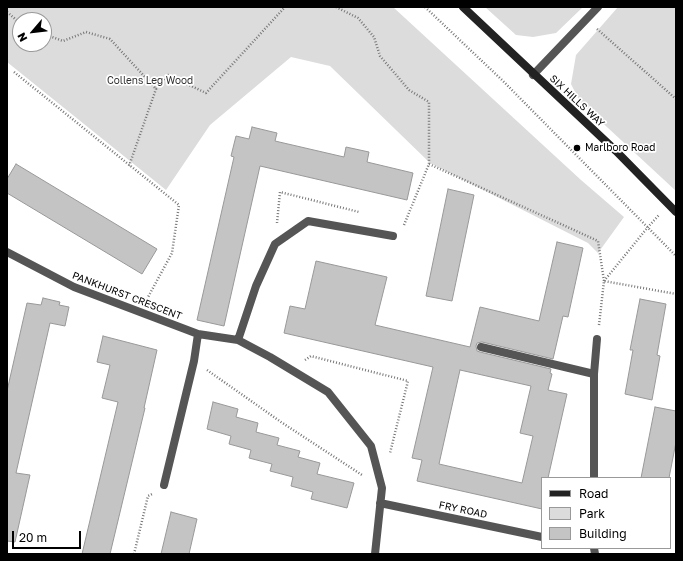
<!DOCTYPE html>
<html>
<head>
<meta charset="utf-8">
<style>
  body { margin:0 }
  #map { position:relative; width:683px; height:561px; overflow:hidden; background:#fff; font-family:"Golos Text",sans-serif }
  canvas { display:block }
  .frame { position:absolute; inset:0; border:8px solid #000; pointer-events:none }
  .legend { position:absolute; left:541px; top:477px; width:130px; height:72px; box-sizing:border-box; background:#fff; border:1px solid #999; margin:0; padding:5px 7px; list-style:none; font-size:12px; color:#000 }
  .legend li { display:flex; align-items:center; gap:8px; height:20px }
  .legend b { width:20px; border:1px solid #999 }
  .north { position:absolute; left:12px; top:12px; width:40px; height:40px; box-sizing:border-box; background:#fff; border:1px solid #999; border-radius:50%; rotate:242deg; font-size:11px; font-weight:700; line-height:16px; text-align:center; color:#000 }
  .north::after { content:''; display:block; margin:auto; width:14px; height:18px; background:#000; clip-path:polygon(50% 0,100% 100%,50% 72%,0 100%) }
  .scale { position:absolute; left:12px; top:531px; width:69px; height:18px; box-sizing:border-box; border:2px solid #000; border-top:0; padding-left:5px; font-size:12px; line-height:14px; white-space:nowrap; color:#000; -webkit-text-stroke:3px #fff; paint-order:stroke }
</style>
</head>
<body>
<div id="map">
<canvas width="683" height="561"></canvas>
<div class="frame"></div>
<ul class="legend">
<li><b style="height:5px;background:#222"></b>Road</li>
<li><b style="height:11px;background:#dcdcdc"></b>Park</li>
<li><b style="height:11px;background:#c4c4c4"></b>Building</li>
</ul>
<div class="north">N</div>
<div class="scale">20 m</div>
</div>
<script>
const g = document.querySelector('canvas').getContext('2d');
g.lineJoin = 'round';
function fillPath(path, color) { g.fillStyle = color; g.fill(path, 'evenodd'); }
const shape = rows => new Path2D(rows.map(r => 'M' + r).join(''));
function strokePath(path, color, width, dash) { g.strokeStyle = color; g.lineWidth = width; g.lineCap = dash ? 'butt' : 'round'; g.setLineDash(dash || []); g.stroke(path); }
function drawText(font, color, halo, rows, align = 'center') {
  g.font = font + ' "Golos Text",sans-serif'; g.lineWidth = 3.5; g.setLineDash([]); g.textBaseline = 'middle'; g.strokeStyle = halo; g.fillStyle = color; for (const [text, x, y, turn = 0] of rows) {
    g.save(); g.translate(x, y); g.rotate((+turn || 0) * Math.PI / 180); g.textAlign = isNaN(turn) ? turn : align; if (halo) g.strokeText(text, 0, 0); g.fillText(text, 0, 0); g.restore();
  }
}
const green = shape([
  [7,7,393,7,581,180,624,217,598,253,588,243,430,163,330,66,291,57,210,125,166,190,7,62],
  [20,20,44,20,44,44,20,44],
  [485,7,583,7,556,33,533,37,516,35],
  [618,7,676,7,676,191,580,102,571,84,576,55]
]);
const building = shape([
  [252,127,277,133,275,141,344,157,346,147,369,152,367,162,413,173,407,200,260,166,224,326,197,320,234,157,231,156,236,136,249,139,252,127],
  [16,164,157,249,142,274,7,193,7,179,16,164],
  [448,189,474,195,452,301,426,296,448,189],
  [557,242,583,248,568,317,563,316,553,359,482,342,477,343,476,346,477,351,480,352,551,369,550,373,552,374,548,390,567,394,548,478,542,478,542,509,417,481,422,460,412,458,433,367,284,333,290,306,305,309,316,261,387,277,375,325,470,347,480,307,539,321,557,242],
  [460,370,531,386,520,433,533,436,522,483,439,464,460,370],
  [43,298,60,302,59,305,69,307,65,326,50,323,16,473,30,475,15,542,7,541,7,391,27,303,41,305,43,298],
  [640,299,666,304,657,355,660,356,652,400,625,394,633,350,630,350,640,299],
  [103,336,157,350,144,408,145,408,110,554,82,554,118,402,102,398,110,365,97,362,103,336],
  [213,402,238,409,236,417,258,423,256,432,279,438,277,445,300,451,298,457,320,463,317,474,354,483,347,508,311,499,313,492,291,486,293,477,270,471,272,464,249,458,251,450,229,444,231,436,207,429,213,402],
  [655,407,676,411,676,442,669,478,641,478,655,407],
  [171,512,197,519,189,554,161,554,171,512]
]);
const path = shape([
  [336,7,358,18,374,37,380,56,409,90,429,102,429,164],
  [425,7,503,81,676,256],
  [7,12,20,23],
  [597,29,676,99],
  [44,34,63,41,86,32,110,39,156,89,168,75,206,93,285,7],
  [14,72,179,205,172,253,147,299],
  [129,166,156,89],
  [277,223,280,192,359,212],
  [404,225,429,164,598,241,604,281],
  [604,281,648,227,659,215],
  [599,325,604,281,676,294],
  [305,360,311,356,408,381,390,453],
  [207,370,281,422,362,475],
  [134,554,148,496,152,494]
]);
const lane = shape([
  [481,347,594,374]
]);
const street = shape([
  [533,75,598,7],
  [7,252,74,287,198,334,238,340,270,357,328,392,371,446,382,488,375,554],
  [238,340,256,286,275,244,308,221,393,236],
  [594,478,594,374,597,339],
  [164,485,194,361,198,334],
  [380,503,542,537],
  [594,548,595,554]
]);
const secondary = shape([
  [463,7,616,151,676,212]
]);
const markers = [
  [577,148,4,"#000"]
];
const parkNames = [
  ["Collens Leg Wood",150,81]
];
const streetNames = [
  ["SIX HILLS WAY",577,101,43],
  ["PANKHURST CRESCENT",127,296,21],
  ["FRY ROAD",463,510,12]
];
const poiNames = [
  ["Marlboro Road",585,148]
];
fillPath(green, '#dcdcdc');
fillPath(building, '#c4c4c4');
strokePath(building, '#999', 1);
strokePath(path, '#777', 2.5, [1, 2]);
strokePath(lane, '#555', 8);
strokePath(street, '#555', 8);
strokePath(secondary, '#222', 8);
for (const [x, y, r, color] of markers) { const dot = new Path2D(); dot.arc(x, y, r, 0, 2 * Math.PI); g.fillStyle = color; g.fill(dot); strokePath(dot, '#fff', 1.5); }
drawText('10px', '#333', '#fff', parkNames);
drawText('10px', '#000', '#fff', streetNames);
drawText('10px', '#000', '#fff', poiNames, 'left');
</script>
</body>
</html>
